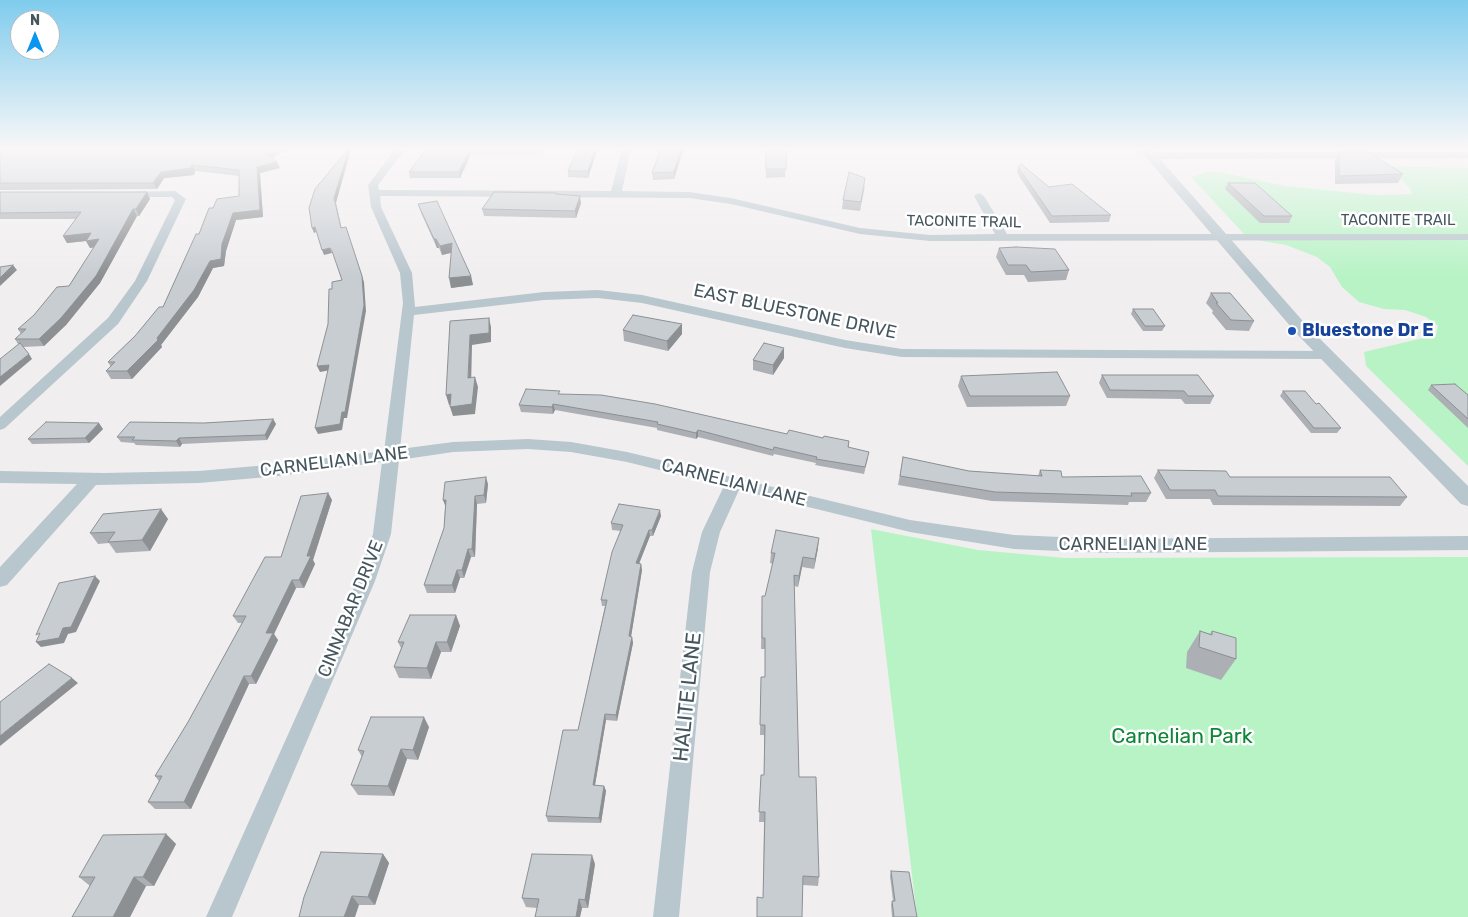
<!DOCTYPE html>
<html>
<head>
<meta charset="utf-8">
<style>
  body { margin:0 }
  #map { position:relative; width:1468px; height:917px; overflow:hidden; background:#f1eeef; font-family:Rubik,sans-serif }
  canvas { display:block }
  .north { position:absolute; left:10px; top:10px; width:50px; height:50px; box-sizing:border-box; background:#fff; border:1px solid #b5bbbf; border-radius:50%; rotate:0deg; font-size:14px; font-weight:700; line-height:20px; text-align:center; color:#45565e }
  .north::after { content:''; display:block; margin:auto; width:18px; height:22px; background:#0896f1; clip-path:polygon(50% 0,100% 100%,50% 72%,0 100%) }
</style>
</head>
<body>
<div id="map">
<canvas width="1468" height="917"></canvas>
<div class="north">N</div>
</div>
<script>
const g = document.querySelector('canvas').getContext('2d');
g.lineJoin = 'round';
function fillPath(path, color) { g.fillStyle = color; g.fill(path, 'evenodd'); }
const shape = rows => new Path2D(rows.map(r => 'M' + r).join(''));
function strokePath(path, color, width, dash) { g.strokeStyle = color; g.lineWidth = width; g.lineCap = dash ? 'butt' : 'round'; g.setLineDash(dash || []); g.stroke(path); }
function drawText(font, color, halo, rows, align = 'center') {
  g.font = font + ' Rubik,sans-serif'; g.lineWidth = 5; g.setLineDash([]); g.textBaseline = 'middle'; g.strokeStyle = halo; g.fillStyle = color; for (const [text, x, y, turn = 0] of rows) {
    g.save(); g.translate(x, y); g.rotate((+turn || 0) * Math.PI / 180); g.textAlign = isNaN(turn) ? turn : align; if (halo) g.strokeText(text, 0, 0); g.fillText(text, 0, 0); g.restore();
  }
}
const green = shape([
  [474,148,546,148,542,156,469,156],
  [1386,166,1468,168,1468,466,1366,366,1364,352,1436,335,1438,326,1426,317,1405,310,1384,309,1359,302,1342,287,1330,267,1317,257,1286,245,1257,240,1244,234,1191,177,1206,172,1219,172,1285,186,1375,195,1412,194,1409,187],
  [871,529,978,550,1065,558,1468,557,1468,917,917,917]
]);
const minor = shape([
  [396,148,406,148,378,185,379,190,611,191,622,148,631,148,622,191,689,192,731,198,860,228,930,235,995,234,974,196,979,193,984,196,1007,234,1468,234,1468,240,930,241,860,234,731,204,689,198,380,196,381,207,412,273,415,307,544,292,598,290,642,295,845,340,902,349,1325,351,1332,355,1325,359,902,357,845,348,642,303,598,298,544,300,414,315,400,449,453,442,528,439,571,442,627,452,910,520,1014,535,1107,539,1468,536,1468,550,1107,553,1014,549,910,532,739,490,720,532,710,572,679,917,653,917,692,572,702,532,724,486,627,462,571,452,528,449,453,452,399,460,391,534,375,581,232,917,206,917,357,581,373,534,382,462,279,476,199,483,96,485,7,585,0,587,0,567,77,484,0,483,0,471,104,473,199,471,279,464,384,451,403,303,400,273,371,207,368,185,396,148],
  [175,191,186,199,147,281,118,324,5,428,0,430,0,417,108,318,135,281,175,200,172,197,125,197,121,196,121,192,175,191]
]);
const tertiary = shape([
  [1138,148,1150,148,1154,152,1468,152,1468,158,1160,159,1309,328,1468,486,1468,506,1461,504,1297,334,1138,148]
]);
const wall = shape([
  [0,148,289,148,272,158,280,168,260,173,263,217,236,220,226,251,224,266,213,268,198,297,161,345,162,347,132,379,111,379,106,371,111,367,108,362,135,336,163,307,199,234,213,208,239,196,239,176,195,171,194,175,164,178,157,189,0,190],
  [474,148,460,178,410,178,409,172],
  [578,148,598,148,588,178,568,177,568,171],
  [659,148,684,148,674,179,653,180,652,173,660,151,659,151],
  [765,148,787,148,785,177,766,178],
  [1335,148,1350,148,1349,150,1335,150],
  [1339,152,1403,174,1398,183,1335,184,1335,160],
  [1018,167,1049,187,1111,215,1109,222,1050,223,1017,173],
  [1228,183,1292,216,1289,223,1260,223,1225,189],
  [865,186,860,211,842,209,843,200],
  [0,192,150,199,139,216,137,216,100,283,66,325,44,346,23,347,32,359,18,344,15,339,21,334,18,329,69,286,94,247,90,248,86,241,67,243,63,236,76,219,0,219],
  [557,194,581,203,576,218,484,216,482,209],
  [418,204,471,276,473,285,451,288,451,253,442,255,439,248,437,248,421,213],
  [999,248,1069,270,1066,280,1028,282,1024,275,1006,275,996,257],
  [1211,293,1254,321,1249,331,1226,330,1212,313,1213,311,1206,303],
  [1133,309,1165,326,1162,331,1143,331,1131,314],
  [682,324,682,334,668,351,624,341,623,330],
  [784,358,773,375,753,370,753,360],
  [1102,375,1214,396,1210,404,1185,404,1181,399,1107,398,1099,383],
  [961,376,1070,396,1066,406,967,407,958,386],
  [1431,385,1468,395,1468,428,1428,390],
  [1283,391,1341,428,1337,433,1311,433,1280,396],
  [560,394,787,434,849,441,849,448,868,458,864,474,815,465,816,463,774,454,773,456,698,437,696,439,657,430,657,428,555,410,553,414,521,412,519,405],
  [273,419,276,424,267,440,182,444,180,447,136,445,134,443,121,442,117,437,204,423],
  [103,429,89,443,32,444,28,439],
  [903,457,969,471,1038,476,1040,470,1062,477,1151,493,1146,502,1129,502,1128,505,992,501,898,485],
  [1158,470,1230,477,1407,497,1400,506,1213,505,1210,499,1166,499,1154,478],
  [488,484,486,503,477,504,475,557,471,557,464,578,460,578,455,593,427,593,424,585,444,528,445,508],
  [328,493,332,500,313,560,315,564,304,588,296,588,274,634,278,640,256,684,249,684,191,809,155,809,148,802,159,781,155,776,188,722,242,623,238,623,233,616,281,557],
  [661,516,653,536,650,536,639,563,641,564,642,570,631,636,632,637,633,643,617,721,606,720,595,785,604,786,606,791,601,823,548,822,546,816,578,730,605,606,602,606,601,600,621,531,612,530,611,523],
  [168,519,150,551,116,553,109,543,98,544,90,533],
  [818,548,814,569,802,567,798,587,794,586,799,777,819,877,818,886,803,885,763,898,764,822,759,822,761,775,764,775,764,735,760,735,761,677,765,677,765,649,761,649,762,596,765,596,773,564,770,563,771,553],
  [456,615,460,626,451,652,441,652,431,679,399,678,394,667,401,648,398,642],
  [1200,631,1210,634,1212,631,1236,659,1221,680,1186,668,1187,652],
  [429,727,418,760,407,759,394,796,358,795,351,785,362,757,358,750],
  [166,834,176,844,154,886,146,886,130,917,72,917,90,886,79,877],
  [383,854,389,863,375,905,359,905,299,917],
  [595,864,588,908,582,908,580,917,535,917,537,908,526,907,522,898],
  [891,871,917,917,892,917,891,905,892,901,893,901,890,876]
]);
const shadedWall = shape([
  [277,148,289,148,269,160,267,154],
  [349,148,350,153,336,203,343,234,334,198],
  [470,148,474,148,460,178,459,172],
  [595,148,598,148,588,178,588,171],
  [681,148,684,148,674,179,674,172],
  [277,162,280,168,260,173,263,217,236,220,226,251,224,266,213,268,198,297,161,345,162,347,132,379,127,371,157,338,210,261,222,244,233,213,257,167],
  [192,165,195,171,194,175,164,178,157,189,153,183,161,172],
  [147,192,150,199,139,216,136,209],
  [580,196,581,203,576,218,575,211],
  [133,209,137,216,100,283,66,325,44,346,39,339],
  [315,227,316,232,314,233,312,228],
  [346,227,364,282,366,311,347,418,344,418,342,430,318,434,315,428,340,424],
  [91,233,95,240,67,243,63,236],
  [99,239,103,246,90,248,86,241],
  [434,239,436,239,439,248,437,248],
  [452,243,454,252,442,255,440,246],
  [330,248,332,253,324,255,322,250],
  [13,265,17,270,0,286,0,278],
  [471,276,473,285,451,288,449,278],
  [489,318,491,327,491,342,472,345,471,388,468,378,470,335],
  [682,324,682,334,668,351,667,341],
  [784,348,784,358,773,375,773,365],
  [29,354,32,359,0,386,0,377],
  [329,365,331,370,320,372,317,366],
  [475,377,478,387,475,414,453,416,450,407],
  [451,394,454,404,449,405,446,395],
  [553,404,555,410,553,414,552,407],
  [273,419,276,424,267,440,265,435],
  [99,423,103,429,89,443,85,438],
  [698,430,698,437,696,439,696,433],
  [179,438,182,444,180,447,176,441],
  [486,477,488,484,486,503,484,495],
  [328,493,332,500,313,560,315,564,304,588,299,580],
  [475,496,477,504,475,557,472,549],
  [443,500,446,500,446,508],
  [161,509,168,519,150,551,142,540],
  [660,510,661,516,653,536,652,530],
  [649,530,650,536,637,569,636,563],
  [819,538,818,548,814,569,815,559],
  [468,549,471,557,464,578,462,570],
  [803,557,802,567,798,587,799,576],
  [641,564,642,570,630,643,629,636],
  [457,570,460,578,455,593,452,585],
  [95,576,100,581,76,632,68,634,64,643,41,647,36,642,63,628],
  [292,580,296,588,274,634,278,640,256,684,251,676,266,633],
  [456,615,460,626,451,652,447,642],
  [632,637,633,643,617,721,616,715],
  [436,642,441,652,431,679,427,668],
  [244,676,249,684,191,809,184,802],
  [72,678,78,683,0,746,0,736],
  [605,714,606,720,594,791,593,785],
  [424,717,429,727,418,760,413,750],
  [401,749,407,759,394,796,388,786],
  [604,786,606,791,601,823,599,818],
  [166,834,176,844,154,886,143,877],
  [383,854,389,863,375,905,368,897],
  [592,855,595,864,588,908,585,900],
  [134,877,146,886,130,917,113,917],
  [352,896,359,905,355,917,344,917],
  [579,899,582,908,580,917,576,917]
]);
const building = shape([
  [0,148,277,148,267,154,277,162,257,167,260,210,233,213,222,244,221,259,210,261,194,290,157,338,158,340,127,371,106,371,115,362,108,362,135,336,159,307,163,307,196,234,199,234,209,208,213,208,217,199,239,196,239,170,192,165,191,168,161,172,153,183,0,183,0,148],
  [349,148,334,198,341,228,346,227,362,276,364,305,345,412,342,412,340,424,315,428,329,365,317,366,328,324,329,289,332,289,332,282,342,280,332,251,330,248,322,250,315,227,312,228,309,208,315,189,349,148],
  [427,148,470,148,459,172,409,172,427,148],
  [578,148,595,148,588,171,568,171,578,148],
  [661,148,681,148,674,172,652,173,661,148],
  [766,148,787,148,786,169,766,169,766,148],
  [1339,152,1368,152,1403,174,1339,176,1339,152],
  [1021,164,1049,187,1072,184,1111,215,1052,216,1018,167,1021,164],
  [849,172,865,178,861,202,843,200,849,172],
  [1228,183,1255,183,1292,216,1264,216,1228,183],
  [0,192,147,192,136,209,133,209,96,276,61,318,39,339,15,339,26,329,18,329,34,315,57,287,69,286,99,239,86,241,91,233,63,236,81,212,0,213,0,192],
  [494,192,556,193,556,194,580,196,575,211,482,209,494,192],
  [437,201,471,276,449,278,452,243,440,246,436,239,434,239,418,204,437,201],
  [1016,247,1055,249,1069,270,1031,272,1026,265,1008,265,999,248,1016,247],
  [13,265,0,278,0,267,13,265],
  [1211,293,1230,293,1254,321,1231,320,1216,303,1218,303,1211,293],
  [1133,309,1153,309,1165,326,1145,326,1133,309],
  [633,315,682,324,667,341,623,330,633,315],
  [489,318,489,333,470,335,468,378,475,377,472,404,450,407,451,394,446,395,450,321,489,318],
  [20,343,29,354,0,377,0,359,20,343],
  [764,343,784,348,773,365,753,360,764,343],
  [1057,372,1070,396,970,396,961,376,1057,372],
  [1102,375,1198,375,1214,396,1188,396,1184,391,1110,390,1102,375],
  [1455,384,1468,395,1468,419,1431,385,1455,384],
  [526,389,560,391,558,394,601,395,655,404,787,434,789,430,823,438,824,436,849,441,848,447,869,452,865,467,816,459,817,457,774,447,773,450,698,430,696,433,657,424,658,422,553,404,552,407,519,405,526,389],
  [1283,391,1305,391,1316,404,1319,403,1341,428,1314,428,1283,391],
  [273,419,265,435,179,438,176,441,132,440,135,437,117,437,130,422,204,423,273,419],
  [46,422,99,423,85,438,28,439,46,422],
  [903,457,969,471,1042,476,1040,470,1061,471,1062,477,1141,476,1151,493,1131,493,1132,496,995,492,900,476,903,457],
  [1158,470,1226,471,1230,477,1390,477,1407,497,1218,496,1215,490,1170,490,1158,470],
  [486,477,484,495,475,496,472,549,468,549,462,570,457,570,452,585,424,585,444,528,446,500,443,500,445,482,486,477],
  [328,493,307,556,311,556,299,580,292,580,266,633,273,633,251,676,244,676,184,802,148,802,162,776,155,776,188,722,246,616,233,616,265,557,281,557,301,496,328,493],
  [619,504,660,510,652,530,649,530,636,563,641,564,629,636,632,637,616,715,605,714,593,785,604,786,599,818,546,816,563,730,578,730,607,600,601,600,612,552,623,525,611,523,619,504],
  [161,509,142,540,108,542,115,532,90,533,103,514,161,509],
  [776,530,819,538,815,559,803,557,799,576,794,575,799,777,816,777,819,877,803,876,802,917,757,917,757,897,763,898,765,812,759,812,761,775,764,775,765,725,760,725,761,677,765,677,765,638,762,638,762,596,765,596,775,553,771,553,776,530],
  [95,576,71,627,63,628,59,638,36,642,40,633,36,635,59,583,95,576],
  [410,615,456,615,447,642,436,642,427,668,394,667,404,642,398,642,410,615],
  [1200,631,1212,635,1212,631,1236,638,1236,659,1199,647,1200,631],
  [49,664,72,678,0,736,0,702,49,664],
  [371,717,424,717,413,750,401,749,388,786,351,785,364,751,358,750,371,717],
  [166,834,143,877,134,877,113,917,72,917,95,877,79,877,103,835,166,834],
  [321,852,383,854,368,897,352,896,344,917,299,917,304,897,321,852],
  [532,854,592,855,585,900,579,899,576,917,535,917,539,899,522,898,532,854],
  [891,871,909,872,917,917,894,917,892,901,895,901,891,871]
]);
const markers = [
  [1292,331,5,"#1a4fb4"]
];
const farStreetnames = [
  ["TACONITE TRAIL",1398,221],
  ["TACONITE TRAIL",964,222,1]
];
const streetNames = [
  ["EAST BLUESTONE DRIVE",795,312,12],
  ["CARNELIAN LANE",334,462,-7],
  ["CARNELIAN LANE",734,483,14],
  ["CARNELIAN LANE",1133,545],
  ["CINNABAR DRIVE",351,609,-68]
];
const transitNames = [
  ["Bluestone Dr E",1302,331]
];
const nearStreetnames = [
  ["HALITE LANE",688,697,-84]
];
const nearParknames = [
  ["Carnelian Park",1182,737]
];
fillPath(green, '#b8f3c5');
fillPath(minor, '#b8c6cd');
fillPath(tertiary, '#b8c6cd');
fillPath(wall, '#acb0b5');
fillPath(shadedWall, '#8c9093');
fillPath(building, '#c8cdd2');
strokePath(building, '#8c9093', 1);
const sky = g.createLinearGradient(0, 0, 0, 276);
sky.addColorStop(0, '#7fcced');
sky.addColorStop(0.54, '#f9f7f8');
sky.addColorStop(1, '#f9f7f800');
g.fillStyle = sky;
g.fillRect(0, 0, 1468, 276);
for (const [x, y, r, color] of markers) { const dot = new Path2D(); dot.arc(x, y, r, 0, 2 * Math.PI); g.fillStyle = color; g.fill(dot); strokePath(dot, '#fff', 2); }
drawText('15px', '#45565e', '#fff', farStreetnames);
drawText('18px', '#45565e', '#fff', streetNames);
drawText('bold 18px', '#164399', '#fff', transitNames, 'left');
drawText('21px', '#45565e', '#fff', nearStreetnames);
drawText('21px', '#0e8636', '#fff', nearParknames);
</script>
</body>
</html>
